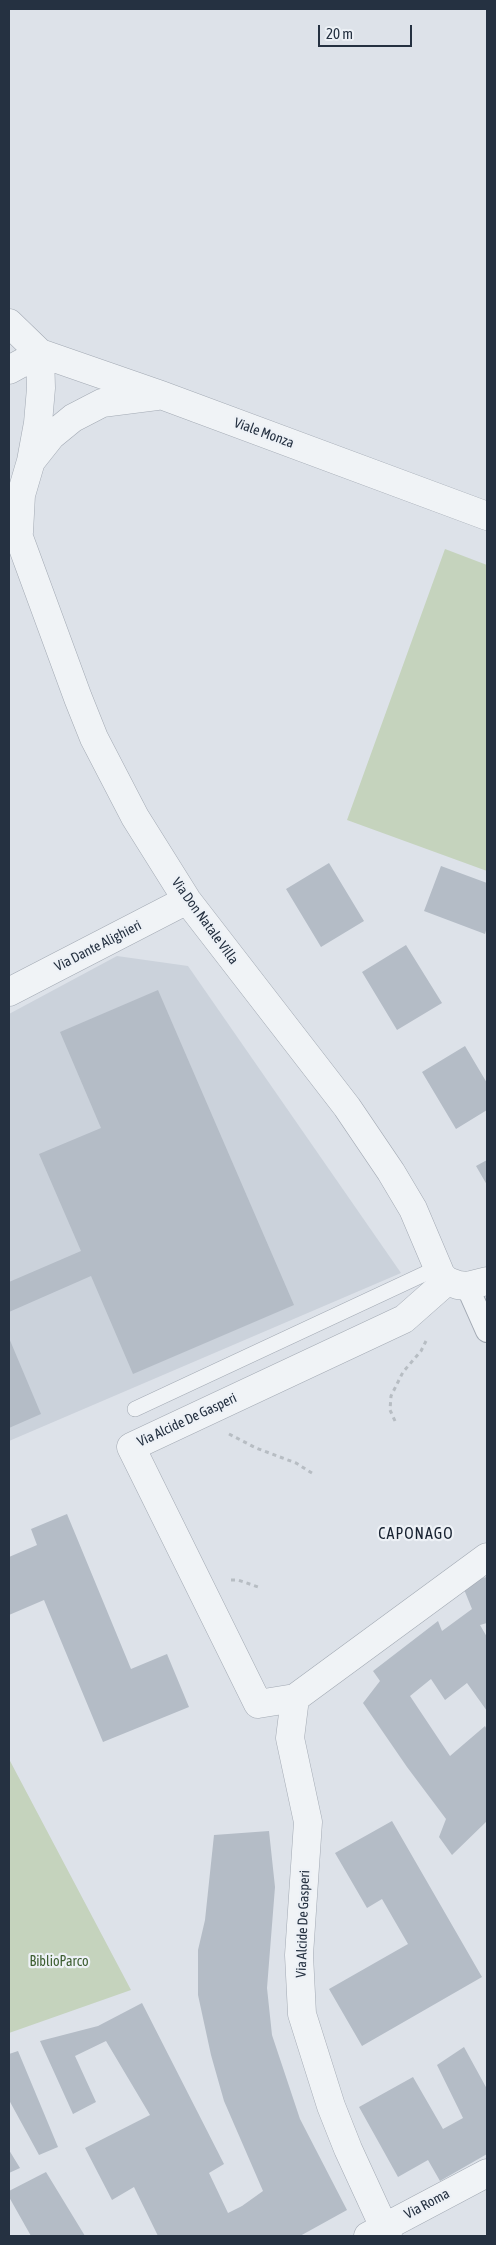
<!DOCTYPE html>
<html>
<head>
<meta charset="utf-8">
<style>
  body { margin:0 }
  #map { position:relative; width:496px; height:2245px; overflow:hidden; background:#dde2e9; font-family:"Asap Condensed",sans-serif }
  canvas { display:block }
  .frame { position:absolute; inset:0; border:10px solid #253141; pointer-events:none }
  .scale { position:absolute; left:318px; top:25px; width:94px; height:22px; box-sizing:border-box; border:2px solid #253141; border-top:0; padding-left:6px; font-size:15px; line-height:18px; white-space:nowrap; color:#253141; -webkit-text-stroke:4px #edf1f6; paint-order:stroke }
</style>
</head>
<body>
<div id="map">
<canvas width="496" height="2245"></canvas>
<div class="frame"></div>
<div class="scale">20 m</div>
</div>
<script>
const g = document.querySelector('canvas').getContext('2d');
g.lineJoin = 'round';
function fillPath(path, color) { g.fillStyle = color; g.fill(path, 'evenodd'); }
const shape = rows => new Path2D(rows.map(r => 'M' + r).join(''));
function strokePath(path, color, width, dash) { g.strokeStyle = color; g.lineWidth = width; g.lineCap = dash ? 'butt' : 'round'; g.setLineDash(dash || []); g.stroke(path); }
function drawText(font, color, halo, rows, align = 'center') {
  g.font = font + ' "Asap Condensed",sans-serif'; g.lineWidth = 4.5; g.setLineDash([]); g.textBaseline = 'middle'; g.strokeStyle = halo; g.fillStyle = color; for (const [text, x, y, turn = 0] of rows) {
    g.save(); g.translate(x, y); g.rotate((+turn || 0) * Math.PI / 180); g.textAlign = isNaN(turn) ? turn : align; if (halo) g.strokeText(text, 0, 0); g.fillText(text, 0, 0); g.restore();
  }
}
const built = shape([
  [117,956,188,966,401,1273,9,1441,9,1014]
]);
const green = shape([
  [445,549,487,565,487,871,347,820],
  [9,1759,131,1990,9,2033]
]);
const building = shape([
  [329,863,364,921,321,947,286,889],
  [441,866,487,883,487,927,485,934,424,911],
  [406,945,442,1003,397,1030,362,972],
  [158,990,294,1305,133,1374,91,1276,9,1312,9,1282,81,1251,39,1154,101,1128,60,1032],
  [465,1046,487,1083,487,1110,456,1129,422,1072],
  [487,1160,487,1185,476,1166],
  [9,1338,41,1414,9,1428],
  [67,1514,131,1669,167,1654,189,1707,103,1742,44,1600,9,1615,9,1557,37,1545,31,1529],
  [487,1577,487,1623,480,1625,487,1637,487,1711,467,1683,445,1700,431,1679,410,1696,450,1756,485,1726,487,1730,487,1821,452,1855,439,1837,446,1819,407,1767,363,1703,380,1681,373,1671,438,1621,442,1631,472,1609,461,1582],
  [392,1821,482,1977,362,2046,329,1989,408,1944,382,1899,367,1908,335,1853],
  [269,1831,275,1887,267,1988,272,2035,300,2119,347,2210,300,2236,158,2236,134,2187,112,2200,85,2148,150,2115,106,2041,75,2056,96,2102,73,2114,40,2041,98,2026,142,2003,224,2164,209,2173,228,2213,242,2206,263,2191,224,2101,211,2055,198,1995,198,1950,205,1920,214,1835],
  [464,2047,487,2089,487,2154,440,2181,428,2160,398,2177,359,2107,413,2077,443,2129,463,2118,437,2065],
  [18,2051,58,2147,39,2155,9,2100,9,2054],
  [9,2150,20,2168,9,2173],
  [46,2172,85,2236,31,2236,9,2197,9,2191]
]);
const path = shape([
  [395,1421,390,1410,391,1396,403,1372,421,1351,426,1341],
  [229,1434,256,1448,296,1463,315,1475],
  [231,1580,238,1580,261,1588]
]);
const service = shape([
  [135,1409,437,1268]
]);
const pedestrian = shape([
  [467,1286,487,1331]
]);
const minor = shape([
  [9,323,40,353,161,395,487,516],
  [9,370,40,353],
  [32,460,51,436,73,418,102,403,157,396],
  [9,510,78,698,94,738,135,817,187,900,347,1107,391,1172,413,1209,441,1275,447,1281,458,1285,467,1286,487,1281],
  [19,532,21,495,31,461,38,423,41,388,40,353],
  [9,992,187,900],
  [295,1698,258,1704,131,1447,404,1319,447,1281],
  [368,2236,487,2173],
  [388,2236,348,2149,331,2106,302,2014,299,1955,308,1822,290,1738,295,1698,487,1557]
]);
const streetNames = [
  ["Viale Monza",264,433,20],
  ["Via Don Natale Villa",205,921,54],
  ["Via Dante Alighieri",98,946,-27],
  ["Via Alcide De Gasperi",187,1420,-25],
  ["Via Alcide De Gasperi",303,1924,-88],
  ["Via Roma",427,2204,-28]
];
const parkNames = [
  ["BiblioParco",59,1962]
];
const quarterNames = [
  ["CAPONAGO",416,1534]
];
fillPath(built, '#cbd2db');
fillPath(green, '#c5d3bd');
fillPath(building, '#b4bcc6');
strokePath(service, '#a2a9b3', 16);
strokePath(pedestrian, '#a2a9b3', 24);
strokePath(minor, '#a2a9b3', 29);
strokePath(path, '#b7bdc3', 3, [4, 4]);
strokePath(service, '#f0f3f6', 15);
strokePath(pedestrian, '#f0f3f6', 22);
strokePath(minor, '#f0f3f6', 28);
drawText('14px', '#253141', '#edf1f6', streetNames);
drawText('14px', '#3d5e31', '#edf1f6', parkNames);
g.letterSpacing = '1px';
drawText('16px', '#172231', '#edf1f6', quarterNames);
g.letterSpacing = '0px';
</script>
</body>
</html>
